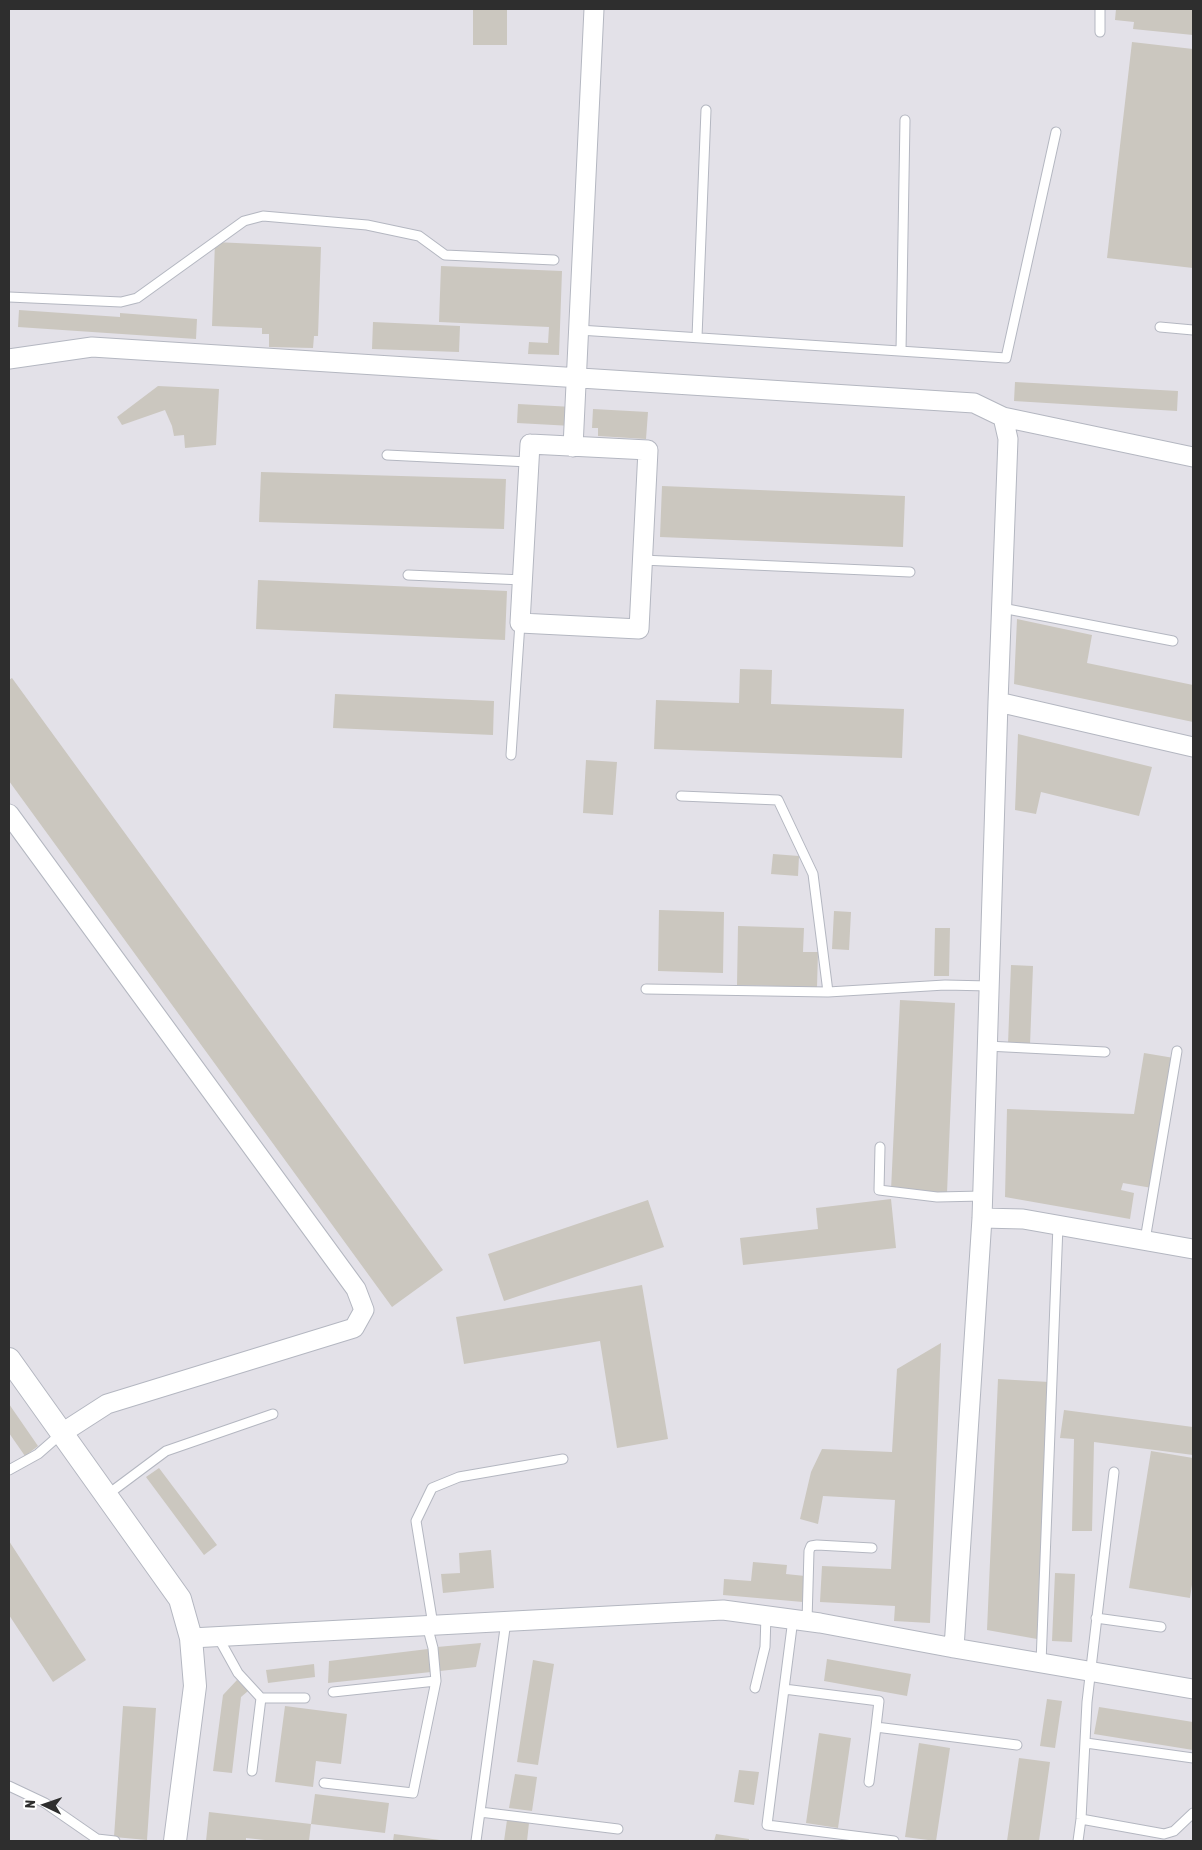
<!DOCTYPE html>
<html>
<head>
<meta charset="utf-8">
<style>
  body { margin:0 }
  #map { position:relative; width:1202px; height:1850px; overflow:hidden; background:#efe9e1; font-family:"Asap Condensed",sans-serif }
  canvas { display:block }
  .frame { position:absolute; inset:0; border:10px solid #2e2e2e; pointer-events:none }
  .north { position:absolute; left:20px; top:1780px; width:50px; height:50px; -webkit-text-stroke:4px #fff; paint-order:stroke; rotate:273deg; font-size:14px; font-weight:700; line-height:20px; text-align:center; color:#2e2e2e }
  .north::after { content:''; display:block; margin:auto; width:18px; height:22px; background:#2e2e2e; clip-path:polygon(50% 0,100% 100%,50% 72%,0 100%) }
</style>
</head>
<body>
<div id="map">
<canvas width="1202" height="1850"></canvas>
<div class="frame"></div>
<div class="north">N</div>
</div>
<script>
const g = document.querySelector('canvas').getContext('2d');
g.lineJoin = 'round';
function fillPath(path, color) { g.fillStyle = color; g.fill(path, 'evenodd'); }
const shape = rows => new Path2D(rows.map(r => 'M' + r).join(''));
function strokePath(path, color, width, dash) { g.strokeStyle = color; g.lineWidth = width; g.lineCap = dash ? 'butt' : 'round'; g.setLineDash(dash || []); g.stroke(path); }
const industrial = shape([
  [9,9,1193,9,1193,1841,9,1841]
]);
const building = shape([
  [473,9,507,9,507,45,473,45],
  [1116,9,1193,9,1193,35,1133,29,1134,22,1115,20],
  [1132,42,1193,49,1193,268,1107,258],
  [215,242,321,247,318,336,314,336,313,348,269,347,269,334,262,334,262,328,212,326],
  [441,266,562,271,559,355,528,354,529,342,548,343,549,327,439,322],
  [19,310,120,317,120,313,197,319,196,339,18,327],
  [373,322,460,326,459,352,372,349],
  [1015,382,1178,391,1177,411,1014,401],
  [158,386,219,389,216,445,185,448,184,435,174,436,172,426,165,410,122,425,117,417],
  [518,404,573,407,572,426,517,423],
  [593,409,648,412,646,439,598,436,598,428,592,428],
  [261,472,506,479,504,529,259,522],
  [662,486,905,496,903,547,660,537],
  [258,580,507,591,505,640,256,629],
  [1017,619,1092,635,1087,663,1193,685,1193,722,1014,684],
  [740,669,772,670,771,704,904,709,902,758,654,749,656,700,739,703],
  [12,678,443,1270,392,1307,9,781,9,680],
  [335,694,494,701,493,735,333,728],
  [1018,734,1152,767,1139,816,1041,792,1036,814,1015,810],
  [586,760,617,762,613,815,583,813],
  [773,854,799,856,798,876,771,874],
  [659,910,724,912,723,973,658,971],
  [834,911,851,912,849,950,832,949],
  [738,926,804,928,803,952,818,952,817,987,737,985],
  [935,928,950,928,949,976,934,976],
  [1011,965,1033,966,1030,1045,1008,1044],
  [900,1000,955,1003,947,1193,891,1190],
  [1144,1053,1174,1058,1152,1188,1123,1183,1121,1190,1134,1193,1130,1219,1005,1197,1007,1109,1134,1114],
  [891,1199,896,1248,743,1265,740,1238,818,1229,816,1208],
  [648,1200,664,1247,504,1301,488,1254],
  [642,1285,668,1439,617,1448,600,1341,464,1364,456,1317],
  [941,1343,930,1623,894,1621,895,1606,820,1602,822,1566,891,1569,895,1500,823,1496,818,1524,800,1519,811,1472,822,1449,892,1452,897,1369],
  [998,1379,1049,1382,1037,1639,987,1630],
  [9,1404,38,1446,25,1456,9,1433],
  [1064,1410,1193,1427,1193,1455,1094,1442,1092,1531,1072,1531,1074,1439,1060,1438],
  [1151,1451,1193,1458,1193,1578,1190,1598,1129,1588],
  [159,1468,217,1545,204,1555,146,1477],
  [9,1541,86,1660,53,1682,9,1615],
  [491,1550,494,1588,443,1593,441,1574,460,1573,459,1553],
  [753,1562,787,1565,786,1574,805,1576,803,1602,723,1595,724,1579,751,1581],
  [1055,1573,1075,1574,1072,1642,1052,1641],
  [481,1643,476,1667,440,1671,437,1647],
  [428,1649,431,1672,328,1683,329,1661],
  [827,1659,911,1674,907,1696,824,1681],
  [533,1660,554,1664,538,1765,517,1762],
  [314,1664,315,1677,268,1683,266,1670],
  [237,1680,248,1691,241,1697,232,1773,213,1771,223,1695],
  [1047,1699,1062,1701,1055,1748,1040,1746],
  [123,1706,156,1708,147,1840,114,1837],
  [285,1706,347,1714,341,1764,316,1761,313,1787,275,1782],
  [1099,1707,1193,1722,1193,1750,1094,1734],
  [819,1733,851,1738,838,1828,806,1823],
  [919,1743,950,1748,936,1841,905,1837],
  [1019,1758,1050,1762,1039,1841,1007,1841],
  [739,1770,759,1772,754,1805,734,1802],
  [515,1774,537,1777,532,1811,509,1808],
  [315,1794,389,1803,385,1833,311,1824],
  [209,1812,311,1824,309,1841,274,1841,246,1838,246,1841,206,1841],
  [507,1820,529,1823,527,1841,504,1841],
  [394,1834,440,1840,440,1841,393,1841],
  [716,1834,749,1839,749,1841,714,1841]
]);
const service = shape([
  [1100,32,1100,9],
  [9,297,121,302,137,298,244,221,263,216,367,225,419,236,445,255,554,260],
  [1160,327,1193,330],
  [579,330,1006,358,1056,132],
  [697,337,706,110],
  [901,351,905,120],
  [387,455,529,462],
  [642,560,910,572],
  [408,575,523,580],
  [1002,608,1173,641],
  [511,755,520,623],
  [681,796,778,800,813,874,828,992,945,985,989,986],
  [646,989,828,992],
  [987,1046,1105,1052],
  [880,1147,879,1190,937,1197,983,1196],
  [1145,1240,1177,1051],
  [9,1470,38,1454,62,1433],
  [107,1495,166,1451,273,1414],
  [1096,1618,1161,1627],
  [793,1619,784,1689,879,1701,876,1727,1017,1745],
  [807,1621,809,1551,811,1546,817,1545,872,1548],
  [433,1625,416,1521,432,1488,459,1477,563,1459],
  [218,1637,238,1673,261,1698,252,1771],
  [1041,1663,1058,1225],
  [755,1688,765,1647,766,1615],
  [784,1689,767,1825,894,1841],
  [333,1692,436,1681],
  [261,1698,305,1698],
  [1086,1743,1193,1758],
  [869,1782,876,1727],
  [324,1783,413,1793,436,1681,433,1648,427,1625],
  [9,1786,45,1803,97,1839,115,1841],
  [480,1812,618,1829],
  [1081,1819,1164,1834,1174,1831,1193,1813],
  [476,1841,506,1621],
  [1078,1841,1081,1819,1087,1702,1114,1472]
]);
const minor = shape([
  [9,359,92,347,974,403,1003,417,1008,439,998,702,982,1218,954,1648],
  [1003,417,1193,457],
  [530,444,648,450,639,629,520,623,530,444],
  [573,447,594,9],
  [998,702,1193,747],
  [9,814,356,1289,364,1310,354,1328,107,1404,62,1433],
  [982,1218,1023,1219,1193,1249],
  [191,1638,723,1610,820,1623,954,1648,1193,1689]
]);
const tertiary = shape([
  [9,1359,180,1599,191,1638,195,1686,175,1841]
]);
fillPath(industrial, '#e3e1e8');
fillPath(building, '#cbc7bf');
strokePath(service, '#b4b7c1', 11);
strokePath(minor, '#b4b7c1', 21);
strokePath(tertiary, '#b4b7c1', 24);
strokePath(service, '#fff', 9);
strokePath(minor, '#fff', 19);
strokePath(tertiary, '#fff', 22);
</script>
</body>
</html>
